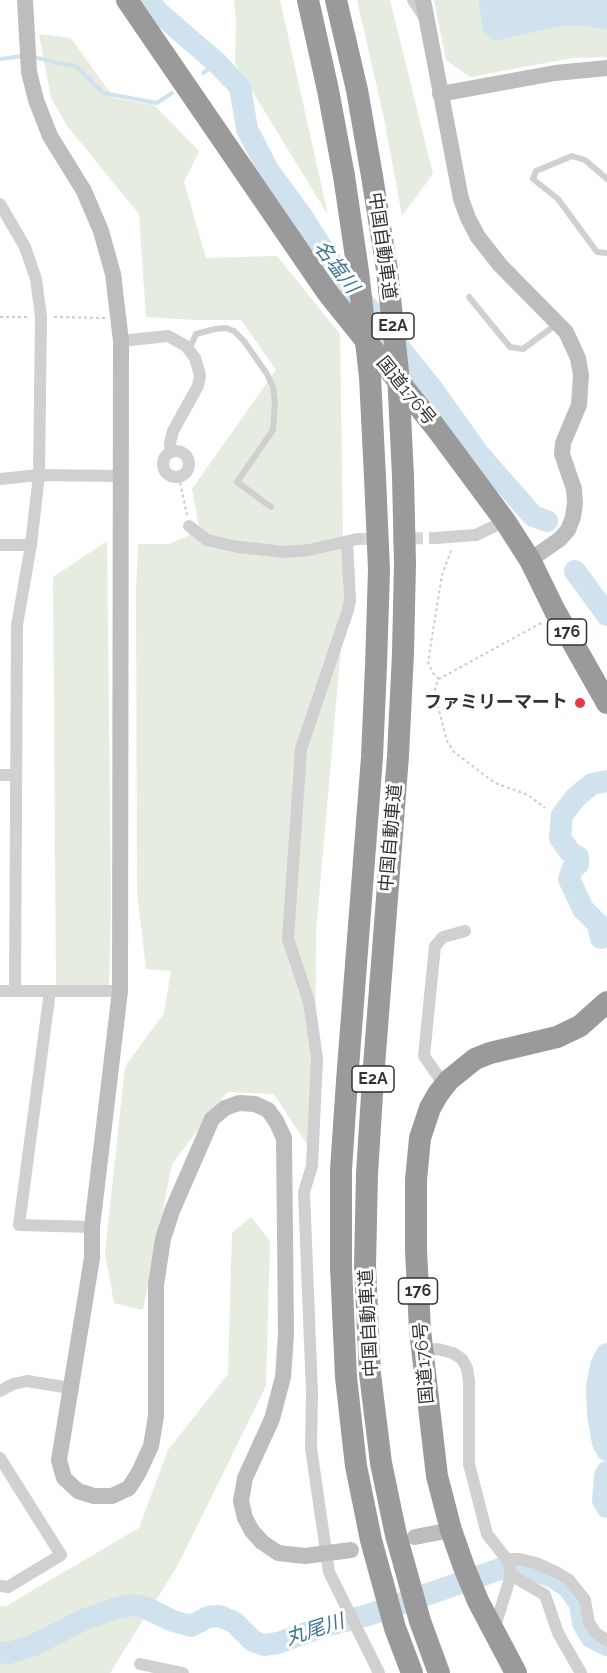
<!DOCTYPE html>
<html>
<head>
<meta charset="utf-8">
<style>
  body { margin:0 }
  canvas { display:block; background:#fff }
</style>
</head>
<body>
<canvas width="607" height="1673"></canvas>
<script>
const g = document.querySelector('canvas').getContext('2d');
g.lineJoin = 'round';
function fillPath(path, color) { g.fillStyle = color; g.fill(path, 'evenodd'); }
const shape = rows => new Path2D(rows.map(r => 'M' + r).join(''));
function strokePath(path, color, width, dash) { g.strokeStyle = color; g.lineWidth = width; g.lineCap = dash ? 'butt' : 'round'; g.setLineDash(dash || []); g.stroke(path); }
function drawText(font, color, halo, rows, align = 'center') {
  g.font = font + ' Raleway,"Noto Sans JP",sans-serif'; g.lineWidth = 6; g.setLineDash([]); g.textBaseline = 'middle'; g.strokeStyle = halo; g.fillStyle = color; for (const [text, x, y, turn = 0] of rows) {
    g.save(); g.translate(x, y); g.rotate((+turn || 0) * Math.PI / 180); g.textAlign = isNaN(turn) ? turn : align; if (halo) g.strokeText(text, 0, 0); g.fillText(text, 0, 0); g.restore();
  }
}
const green = shape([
  [234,0,280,0,328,215,235,63,236,21],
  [357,0,390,0,433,174,402,216,384,118],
  [434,0,478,0,483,31,607,0,607,57,572,58,470,77,446,60],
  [39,34,71,38,114,98,154,105,199,151,184,182,206,258,277,256,340,334,344,613,316,931,315,1157,274,1094,227,1092,172,1164,143,1310,114,1303,105,1253,125,1067,164,1013,171,971,146,969,137,892,136,589,138,544,168,544,186,537,199,527,192,489,276,370,241,320,196,320,146,317,139,214,68,127,51,98],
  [107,541,111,906,109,985,56,985,53,577],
  [251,1217,270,1241,266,1386,178,1565,110,1673,0,1673,0,1606,6,1606,139,1528,168,1450,228,1374,232,1233]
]);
const water = shape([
  [478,0,607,0,607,30,588,26,561,26,494,41,483,31]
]);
const stream = shape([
  [33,57,77,67,103,93,157,103,172,93],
  [0,59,23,56],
  [203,73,217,63]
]);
const river = shape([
  [149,0,157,11,217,63,240,87,247,129,268,170,301,215,329,259,434,391,478,453,533,516,547,521],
  [575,571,607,615],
  [607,781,592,784,576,797,562,815,560,838,570,852,578,857,578,864,573,868,569,879,583,909,598,924,601,938,607,936],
  [607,1354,601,1366,597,1386,598,1415,603,1443,607,1450],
  [607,1472,605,1476,603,1500,607,1507],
  [0,1652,9,1653,34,1645,83,1620,114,1609,131,1605,144,1607,173,1621,191,1626,208,1617,219,1616,234,1622,253,1641,264,1645,278,1643,325,1626,368,1615,506,1567,527,1568,553,1577,568,1587,580,1604,583,1623,591,1637,607,1645]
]);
const streetTunnel = shape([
  [357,539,435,538]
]);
const path = shape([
  [0,317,30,317],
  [54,317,105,318],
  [179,477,187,515],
  [541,623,439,679,435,687,435,695,447,741,454,752,495,783,528,795,545,808],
  [439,679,433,673,428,662,442,575,452,548]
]);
const lane = shape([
  [607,179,585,160,572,156,536,171,533,179,558,199,597,252,607,253],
  [469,297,510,347,523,349,557,324],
  [189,350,196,334,215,329,226,328,234,331,244,341,267,374,273,387,275,402,273,430,237,482,271,507]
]);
const street = shape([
  [413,0,424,17],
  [0,204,25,247,36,279,41,317,39,475,31,545,17,625,15,991],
  [121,341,168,336,186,346,195,358,200,375,198,386,173,431,170,443,171,451],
  '163 464a13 13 0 1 1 26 0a13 13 0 1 1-26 0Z',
  [0,479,39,475,120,476],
  [189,526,207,540,238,547,285,552,309,550,357,539],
  [435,538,476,535,505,521],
  [347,542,350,600,348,610,301,749,288,939,309,1002,317,1058,312,1166,304,1192,312,1393,311,1448,329,1572,379,1673],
  [0,545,31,545],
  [0,775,16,775],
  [0,991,120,991],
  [50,991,19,1225,92,1227],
  [445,1086,424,1056,435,946,443,937,465,931],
  [422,1350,438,1349,453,1353,462,1359,467,1368,469,1381,469,1464,487,1534,508,1561,511,1575,494,1630],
  [0,1391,13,1384,27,1381,70,1388],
  [0,1458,61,1555,8,1587,0,1586],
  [506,1559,519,1559,536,1563,558,1573,569,1580,585,1600,589,1623,596,1633,607,1641],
  [511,1575,545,1595,558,1633,581,1673],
  [140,1664,183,1673]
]);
const secondary = shape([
  [25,0,29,72,36,100,50,136,84,191,101,231,113,274,121,341,120,991,92,1227,92,1258,59,1460,64,1478,78,1491,94,1496,112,1496,129,1488,139,1472,151,1446,156,1416,156,1285,163,1239,172,1211,212,1119,225,1108,239,1103,255,1104,268,1110,276,1121,284,1138,286,1334,283,1377,272,1419,245,1478,241,1501,245,1518,252,1531,262,1542,278,1553,305,1556,351,1550],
  [423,0,461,199,468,218,478,237,500,265,566,332,578,358,581,375,579,405,563,443,562,454,574,489,575,503,573,517,568,530,560,539,530,560],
  [440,94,555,73,607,68],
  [415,1537,451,1530]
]);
const highway = shape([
  [127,0,327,292,436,428,505,521,530,560,555,611,607,703],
  [308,0,328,90,344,176],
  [336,0,357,90,372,176],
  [375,477,379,570,376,666,372,757,347,1081,341,1170,341,1267,346,1377,356,1466,371,1540,395,1628,412,1673],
  [403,477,405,563,403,653,398,756,373,1079,367,1174,365,1266,370,1374,381,1463,396,1535,420,1621,439,1673],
  [516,1673,478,1601,464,1567,451,1530,437,1476,420,1330,416,1250,416,1180,420,1138,430,1108,438,1094,449,1080,475,1059,490,1053,557,1037,580,1026,607,1002]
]);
const highwayBridge = shape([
  [344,176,358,271,370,377,375,477],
  [372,176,387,270,398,372,403,477]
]);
const markers = [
  [580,703,6,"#e63946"]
];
const shields = [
  [393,326,42],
  [567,632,39],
  [373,1079,42],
  [418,1291,39]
];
const shieldNames = [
  ["E2A",393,326],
  ["176",567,632],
  ["E2A",373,1079],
  ["176",418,1291]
];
const streetNames = [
  ["中国自動車道",382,246,82],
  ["国道176号",406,391,51],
  ["中国自動車道",391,838,-85],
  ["中国自動車道",369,1323,-93],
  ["国道176号",424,1363,-95]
];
const poiNames = [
  ["ファミリーマート",568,703]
];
const waterNames = [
  ["名塩川",336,267,53],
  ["丸尾川",315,1630,-18]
];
fillPath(green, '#e6ecdf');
fillPath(water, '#cfe2ee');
strokePath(stream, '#cfe2ee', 4);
strokePath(river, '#cfe2ee', 22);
strokePath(streetTunnel, '#d6d6d6', 12, [12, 6]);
strokePath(path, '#cdcdcd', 2, [3, 3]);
strokePath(lane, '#d0d0d0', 6);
strokePath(street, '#d0d0d0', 12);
strokePath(secondary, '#bdbdbd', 16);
strokePath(highway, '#9a9a9a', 22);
strokePath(highwayBridge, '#9a9a9a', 22);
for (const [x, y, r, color] of markers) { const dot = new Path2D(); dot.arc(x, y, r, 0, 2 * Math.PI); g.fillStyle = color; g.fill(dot); strokePath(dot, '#fff', 2); }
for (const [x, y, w] of shields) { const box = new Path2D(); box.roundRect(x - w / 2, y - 13, w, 26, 4.5); g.fillStyle = '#fff'; g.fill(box); strokePath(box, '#333', 1.5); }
drawText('bold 16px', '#333', null, shieldNames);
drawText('18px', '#333', '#fff', streetNames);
drawText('bold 18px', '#333', '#fff', poiNames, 'right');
drawText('italic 20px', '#3f7597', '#fff', waterNames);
</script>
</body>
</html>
